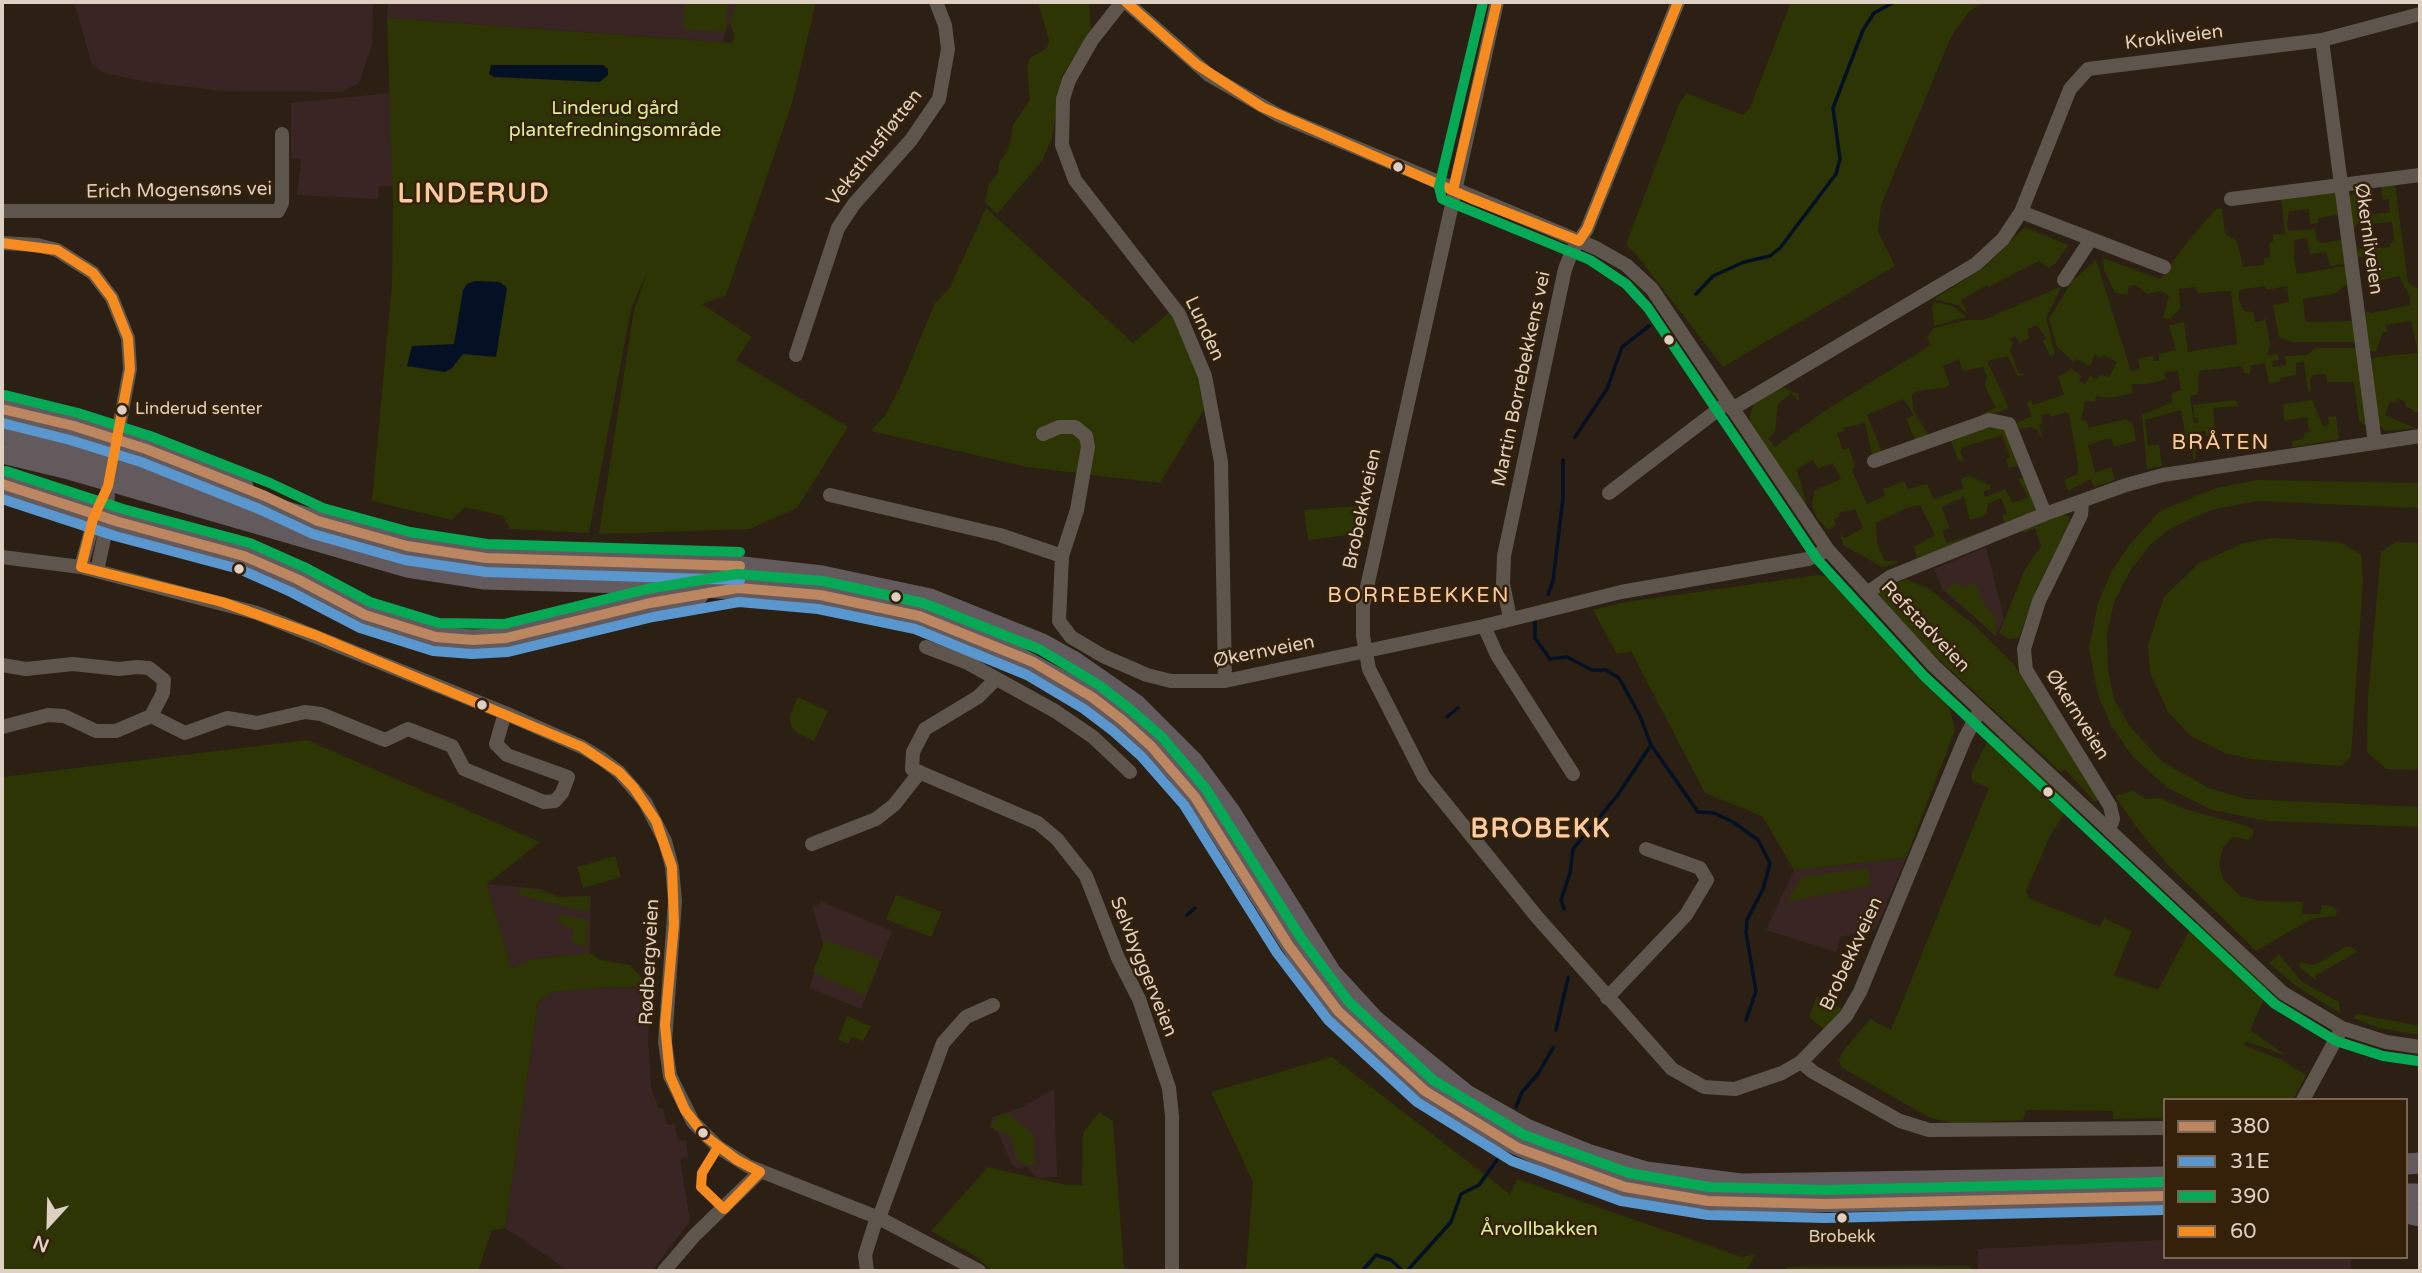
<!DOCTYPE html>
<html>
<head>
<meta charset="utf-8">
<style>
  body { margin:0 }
  #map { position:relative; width:2422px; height:1273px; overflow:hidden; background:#2b2013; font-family:"Varela Round",sans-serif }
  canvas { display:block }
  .frame { position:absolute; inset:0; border:4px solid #ded1c3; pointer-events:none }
  .legend { position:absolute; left:2163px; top:1098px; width:245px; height:161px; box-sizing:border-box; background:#352109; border:2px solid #796753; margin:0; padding:9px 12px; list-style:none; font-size:21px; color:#ded1c3 }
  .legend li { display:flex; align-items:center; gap:14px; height:35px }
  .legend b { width:35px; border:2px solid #796753 }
  .north { position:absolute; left:14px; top:1189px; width:70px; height:70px; -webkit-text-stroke:5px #352109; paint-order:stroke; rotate:202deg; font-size:19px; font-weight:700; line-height:28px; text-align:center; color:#ded1c3 }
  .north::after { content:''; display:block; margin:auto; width:24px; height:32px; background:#ded1c3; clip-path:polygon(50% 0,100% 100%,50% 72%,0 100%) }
</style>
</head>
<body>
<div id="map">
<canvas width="2422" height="1273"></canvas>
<div class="frame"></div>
<ul class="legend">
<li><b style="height:9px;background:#bb8660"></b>380</li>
<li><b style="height:9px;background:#5a97cf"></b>31E</li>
<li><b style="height:9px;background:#06aa56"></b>390</li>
<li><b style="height:9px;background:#f68b1f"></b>60</li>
</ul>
<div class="north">N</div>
</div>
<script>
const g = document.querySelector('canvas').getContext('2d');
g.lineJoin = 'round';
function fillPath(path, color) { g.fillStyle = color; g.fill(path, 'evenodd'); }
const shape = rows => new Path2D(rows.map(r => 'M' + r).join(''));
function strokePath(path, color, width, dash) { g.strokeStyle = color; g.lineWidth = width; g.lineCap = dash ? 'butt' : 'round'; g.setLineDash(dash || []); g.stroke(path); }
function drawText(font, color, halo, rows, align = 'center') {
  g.font = font + ' "Varela Round",sans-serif'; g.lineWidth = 5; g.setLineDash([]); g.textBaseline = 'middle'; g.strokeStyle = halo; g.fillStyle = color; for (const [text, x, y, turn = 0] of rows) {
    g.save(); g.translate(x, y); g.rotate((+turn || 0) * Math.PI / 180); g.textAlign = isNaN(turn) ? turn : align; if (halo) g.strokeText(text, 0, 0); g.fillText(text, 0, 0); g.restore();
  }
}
const education = shape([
  [74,2,373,2,372,45,359,83,342,92,222,91,148,82,104,73,92,65],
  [388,2,737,2,722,42,387,18],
  [391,93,393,186,379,186,378,199,297,195,301,160,291,158,291,103],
  [1986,547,2004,619,1996,636,1943,590,1934,569],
  [1906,858,1876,929,1840,937,1836,952,1766,930,1794,870],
  [487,884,541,889,559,897,591,896,590,953,533,959,511,968],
  [820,901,892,931,861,1009,809,988,823,945,812,905,818,906],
  [607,987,651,988,648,1041,651,1087,659,1109,663,1108,667,1125,675,1124,678,1141,686,1140,688,1157,680,1159,690,1221,652,1271,569,1271,505,1228,538,1004,546,994,552,992],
  [1054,1089,1057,1177,1037,1178,1027,1167,1017,1168,1012,1165,998,1132,990,1127,992,1117,1021,1108],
  [2165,1240,2165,1257,2352,1257,2350,1271,1978,1271,1978,1249]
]);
const green = shape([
  [685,2,728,2,726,32,683,29],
  [737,2,816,2,792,103,726,295,702,304,752,337,736,360,848,427,797,508,750,529,599,534,634,310,647,273,631,309,589,533,510,529,503,516,465,507,452,520,372,501,392,285,393,201,387,18,732,43,735,36,729,22],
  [1038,2,1089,2,1091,29,1062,76,1052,138,1042,161,997,214,985,202,989,184,998,173,999,163,1009,148,1013,125,1030,100,1027,66,1030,58,1047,48,1049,40],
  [1791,2,1986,2,1970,10,1951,37,1881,205,1878,231,1895,266,1723,367,1636,254,1626,245,1678,106,1686,93,1743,115,1750,108],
  [2395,184,2408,283,2420,290,2420,412,2412,412,2413,410,2405,406,2406,402,2398,399,2396,403,2390,401,2385,415,2415,428,2386,431,2378,424,2370,361,2375,357,2418,353,2411,321,2386,325,2387,332,2383,332,2376,351,2369,352,2365,311,2372,313,2410,305,2410,297,2399,276,2378,281,2374,256,2357,257,2355,239,2358,250,2389,247,2394,239,2392,222,2356,225,2353,231,2349,197,2358,189,2373,187,2363,190,2364,201,2357,202,2358,210,2362,216,2390,212,2389,199,2383,200,2381,186],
  [2332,191,2336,193,2338,215,2318,218,2318,223,2310,224,2309,209,2289,211,2287,227,2289,231,2315,229,2317,239,2321,243,2342,240,2345,264,2330,266,2326,252,2310,254,2307,238,2295,240,2294,259,2297,274,2346,266,2349,283,2334,294,2303,299,2305,319,2307,322,2353,321,2355,342,2292,342,2279,337,2273,305,2289,302,2287,286,2266,290,2265,286,2239,290,2239,300,2244,311,2254,312,2255,322,2263,321,2265,317,2270,344,2267,355,2278,354,2279,360,2272,361,2273,367,2286,365,2285,356,2307,355,2315,348,2357,348,2368,427,2359,421,2354,382,2327,382,2326,374,2313,375,2310,379,2311,390,2308,393,2304,362,2296,363,2296,375,2280,378,2280,382,2269,383,2265,363,2251,365,2250,373,2244,373,2242,366,2199,371,2198,394,2190,396,2194,423,2199,422,2198,418,2194,418,2193,405,2235,400,2239,406,2213,408,2215,436,2206,436,2205,431,2195,432,2196,459,2193,460,2192,445,2187,445,2181,410,2145,420,2148,446,2159,444,2162,466,2147,469,2142,415,2172,402,2172,393,2181,390,2178,371,2165,372,2166,379,2148,384,2132,384,2133,393,2109,398,2096,396,2095,402,2085,401,2081,420,2086,421,2089,428,2126,419,2133,424,2136,441,2114,447,2111,439,2105,439,2088,445,2095,473,2111,467,2115,480,2094,487,2091,479,2068,491,2064,480,2078,474,2078,464,2069,414,2065,412,2051,417,2049,413,2041,416,2043,421,2039,426,2044,441,2037,430,2031,427,2018,429,2014,424,2032,416,2027,402,2031,400,2033,405,2064,395,2058,377,2071,369,2082,376,2079,381,2085,384,2090,376,2097,379,2100,375,2109,377,2117,362,2103,355,2101,358,2095,355,2090,366,2076,359,2074,362,2057,347,2049,319,2072,281,2096,260,2131,371,2140,369,2138,359,2153,356,2154,361,2159,361,2159,354,2176,350,2169,325,2184,322,2188,352,2237,344,2231,291,2198,293,2196,287,2179,289,2180,308,2170,319,2163,318,2169,296,2162,291,2147,294,2136,285,2129,286,2127,295,2115,293,2104,270,2103,258,2160,279,2189,240,2216,209,2222,208,2225,234,2237,241,2243,267,2264,265,2264,258,2270,257,2269,244,2273,241,2273,234,2285,234,2281,199],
  [986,208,1133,343,1171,311,1197,364,1205,408,1160,483,1027,467,871,431,886,414,900,387,935,303,949,289],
  [2025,227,2068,245,2056,263,2049,268,2039,261,1989,287,1987,285,1961,300,1968,314,1958,305,1934,299,1986,266],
  [2062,286,2046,318,2055,354,2050,356,2043,341,2046,338,2037,325,2028,329,2029,338,2020,343,2015,336,2009,339,2013,343,2010,350,2019,374,2026,374,2018,377,2008,356,1987,361,2009,408,1985,417,1982,414,1996,408,1985,386,1987,376,1983,367,1963,371,1959,359,1943,366,1950,384,1944,388,1916,391,1912,395,1913,410,1930,438,1916,442,1906,419,1914,415,1904,399,1867,415,1883,454,1872,454,1865,423,1843,428,1844,431,1837,433,1843,450,1849,448,1855,467,1852,470,1867,504,1885,496,1883,489,1904,481,1908,489,1927,484,1934,499,1963,488,1961,479,1969,476,1990,485,1991,489,1984,491,1985,497,2005,489,2013,503,2028,497,2018,479,2025,477,2036,505,2034,511,2004,523,2002,515,2007,513,2001,498,1988,504,1986,515,1970,520,1964,497,1942,507,1949,528,1942,531,1947,543,1978,533,1978,536,1917,558,1914,547,1935,535,1920,505,1909,507,1876,523,1877,543,1885,561,1897,561,1898,563,1882,567,1843,545,1840,534,1845,538,1863,528,1855,509,1839,513,1840,516,1834,519,1836,525,1828,530,1817,518,1812,506,1814,491,1841,479,1833,463,1818,469,1813,460,1797,469,1808,510,1751,424,1749,418,1754,404,1780,386,1799,394,1799,401,1791,393,1778,404,1775,432,1768,438,1775,447,1826,410,1931,345,1927,337,1934,328,1967,320,1983,320],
  [1934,302,1953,306,1966,317,1934,326,1932,308],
  [2312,400,2323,426,2329,425,2328,417,2336,416,2339,439,2293,447,2292,441,2304,439,2304,434,2314,430,2309,430,2307,417,2284,421,2283,404],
  [1990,426,2004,430,2020,465,2009,468,2006,459,2010,457,2002,435,1963,447,1960,451,1964,461,1958,460,1950,438],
  [2257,480,2420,483,2420,508,2256,501,2211,510,2171,528,2149,546,2130,571,2114,602,2107,635,2108,669,2114,699,2129,725,2161,761,2209,788,2246,799,2420,807,2420,827,2268,821,2212,810,2168,788,2133,757,2112,727,2098,695,2089,648,2098,603,2111,572,2130,544,2160,511,2216,488],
  [1359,506,1363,533,1308,540,1304,510],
  [2064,514,2070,517,2068,525,2037,588,2019,638,2008,639,1999,633,2025,569,2041,546,2035,528,2024,533,2023,530],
  [2271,538,2339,542,2361,554,2363,581,2351,756,2342,766,2250,759,2225,753,2192,737,2168,712,2150,673,2148,645,2164,597,2199,563,2244,543],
  [2396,542,2420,543,2420,770,2386,769,2367,752,2368,696,2381,552],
  [1818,575,1835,578,1840,587,1949,705,1955,730,1906,858,1794,870,1762,816,1705,793,1631,651,1617,654,1593,610,1626,602],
  [1906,579,1929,589,1973,624,2014,665,2099,799,2095,802,2065,769,2061,772,1931,652,1878,595,1879,590],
  [1959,582,1962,588,1975,583,1986,607,1996,618,1996,636,1944,589],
  [798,697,828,711,814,741,796,732,791,726,790,715],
  [1995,737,2002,738,2071,803,2050,836,2026,891,2030,899,2100,927,2104,918,2132,931,2114,975,2158,990,2190,930,2198,921,2269,988,2250,1030,2285,1055,2246,1041,2244,1045,2282,1060,2306,1075,2293,1100,2165,1100,2165,1118,2113,1119,2113,1111,2026,1110,2023,1120,1953,1123,1930,1118,1841,1067,1839,1060,1844,1050,1870,1019,1891,1030,1989,788,1972,781,1971,775,1988,740],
  [307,740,540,842,487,884,511,968,533,959,590,953,600,960,630,965,651,988,607,987,553,992,542,998,538,1004,505,1228,492,1230,478,1271,2,1271,2,777],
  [2133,791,2146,799,2161,798,2184,809,2247,826,2253,830,2253,836,2248,840,2233,837,2223,847,2219,864,2223,879,2240,896,2259,901,2303,902,2302,914,2320,914,2322,905,2331,906,2337,910,2336,916,2311,919,2256,951,2167,864,2137,828,2115,796],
  [615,856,621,877,583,888,577,867],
  [1868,868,1871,885,1787,902,1802,877],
  [520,888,540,890,559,897,590,896,589,912,519,895],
  [896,895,942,912,931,937,886,919],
  [560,914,588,920,586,948,570,940,575,931,557,921],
  [825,940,880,959,865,996,813,972],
  [2346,947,2351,947,2357,952,2315,976,2317,981,2299,967,2300,962,2314,965],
  [2279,954,2302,982,2339,1002,2340,1013,2296,986,2269,963],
  [1817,996,1847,1011,1828,1033,1809,1017],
  [2357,1014,2420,1026,2420,1035,2379,1028,2353,1018],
  [847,1016,871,1026,863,1041,851,1037,848,1044,838,1040],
  [1332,1057,1510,1194,1517,1179,1742,1257,1756,1254,1746,1271,1246,1271,1253,1182,1211,1092],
  [1099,1112,1113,1121,1124,1271,992,1271,977,1257,931,1231,988,1167,1066,1185,1082,1185,1083,1133],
  [1008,1114,1033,1134,1035,1165,1019,1164,1010,1135,990,1127,997,1116],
  [1971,1266,1971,1271,1787,1271,1787,1267]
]);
const water = shape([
  [491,65,603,65,608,69,608,75,600,82,494,77,489,74],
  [475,281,500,282,507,288,496,357,463,354,452,368,445,372,407,366,412,346,454,344,463,290,467,284]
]);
const stream = shape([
  [1696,294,1713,276,1744,262,1770,256,1780,248,1836,174,1840,159,1833,108,1863,30,1874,13,1894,2],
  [1575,437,1607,389,1622,347,1649,326],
  [1548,594,1553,581,1563,498,1563,460],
  [1535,621,1535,638,1550,659,1567,657,1592,670,1606,670,1619,678,1640,716,1651,745,1617,796,1573,849,1570,873,1561,900,1564,909],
  [1447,717,1458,708],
  [1651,745,1698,812,1714,813,1733,822,1758,840,1770,863,1763,889,1747,920,1746,933,1756,991,1746,1020],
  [1187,915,1195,908],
  [1556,1030,1568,978],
  [1516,1107,1522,1092,1538,1074,1553,1048],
  [1362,1271,1376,1255,1391,1260,1403,1271],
  [1383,1271,1384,1271],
  [1407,1271,1451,1222,1461,1194,1479,1185,1497,1160]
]);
const minor = shape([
  [1122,2,1092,40,1069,80,1063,99,1062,145,1075,180,1179,314,1205,376,1221,462,1225,681],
  [1126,2,1209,75,1278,115,1596,248,1626,265,1652,289,1828,550,1934,666,2283,993,2342,1028,2386,1042,2420,1047],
  [1497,2,1363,605,1363,636,1369,669,1424,777,1537,917,1672,1069,1704,1087,1735,1089,1782,1073,1801,1062,1846,1016,1860,992,1965,738,1980,710],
  [2322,40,2375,443],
  [2231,199,2420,175],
  [2,211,278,211,282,203,282,134],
  [2021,212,2164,267],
  [2,243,37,245,57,250,93,273,112,298,128,338,130,369,108,486,107,524,97,571],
  [2064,280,2091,239],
  [796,355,838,228,854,204,911,140,939,99,948,49,945,25,936,2],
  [1732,409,1976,264,2003,239,2021,212,2070,89,2088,69,2322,40,2420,14],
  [1043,434,1059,427,1075,427,1086,436,1088,447,1077,510,1062,556,1059,621,1071,637,1103,656,1147,675,1171,681,1225,681,1484,626,1621,592,1808,559,1828,550],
  [1874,461,1989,420,2009,424,2045,514],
  [1609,493,1728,402],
  [830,495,1000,535,1062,556],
  [2082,502,2081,515,2039,601,2024,649,2026,670,2110,806,2113,819,2109,830],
  [2,557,81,567,257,613,505,713,582,747,602,759,619,772,645,802,665,841,672,867,675,901,665,1042,670,1076,693,1122,718,1147,748,1166,879,1218,979,1271],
  [81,567,98,506],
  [1867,593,1890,577,2045,514,2126,485,2163,475,2420,436],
  [1510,618,1503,584,1504,556,1565,269,1572,251,1587,229,1678,2],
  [1484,626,1497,655,1573,774],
  [926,647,968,663,1055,711,1093,737,1130,772],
  [2,665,26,669,73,664,119,669,137,667,149,668,164,680,163,693,151,716,116,731,96,731,64,716,48,715,2,727],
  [996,679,978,697,925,729,913,752,912,769,1038,823,1057,839,1086,876,1118,958,1139,999,1169,1088,1172,1116,1172,1271],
  [151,716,185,733,227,718,257,723,305,712,321,714,385,740,408,729,452,746,464,769,544,802,555,801,562,793,568,777,507,755,496,744,505,713],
  [812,844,876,819,894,805,920,772],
  [1607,998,1686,915,1707,880,1700,868,1646,849],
  [1801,1062,1813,1072,1900,1121,1929,1130,2165,1128],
  [2303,1100,2342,1028],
  [879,1218,943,1043,966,1017,993,1005],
  [664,1271,694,1236,760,1172],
  [867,1271,865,1255,877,1217]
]);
const highway = shape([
  [2,409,74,426,146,449,243,487],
  [2,431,407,546,486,558,725,565,822,576,930,599,1042,644,1076,663,1135,704,1193,762,1230,812,1331,973,1375,1021,1466,1095,1526,1129,1587,1154,1646,1172,1741,1184,2165,1177],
  [2,453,65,468,407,567,485,579,661,584,820,595,919,616,999,647,1092,697,1151,746,1176,772,1212,820,1314,981,1338,1011,1394,1065,1425,1091,1487,1131,1579,1173,1648,1193,1743,1203,2165,1196],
  [2,484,119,522,244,556,297,579,365,615,436,637,473,640,506,638,650,603,698,595],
  [2406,1164,2420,1163],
  [2406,1194,2420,1194],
  [2406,1213,2420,1216]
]);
const bus1 = shape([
  [2,409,74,426,146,449,265,496,318,521,407,546,486,558,740,566],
  [2,484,119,522,244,556,297,579,365,615,436,637,473,640,506,638,650,603,738,588,820,595,919,616,1033,662,1092,697,1122,720,1151,746,1195,797,1289,946,1338,1011,1425,1091,1518,1148,1625,1187,1708,1201,1825,1204,2165,1196]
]);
const bus2 = shape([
  [2,423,70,440,141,462,259,509,313,534,405,560,486,572,740,580],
  [2,499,115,536,239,569,291,592,360,628,433,651,472,654,508,652,653,617,739,602,818,609,915,629,1027,675,1084,709,1113,731,1141,756,1184,805,1277,953,1328,1020,1417,1102,1512,1161,1621,1201,1708,1215,1825,1218,2165,1210]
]);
const bus3 = shape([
  [5,395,78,413,150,436,270,483,323,508,410,532,487,544,740,552],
  [6,471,123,509,250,543,304,567,370,602,439,623,504,624,647,589,737,574,823,581,923,603,1039,649,1099,685,1131,710,1162,737,1206,789,1301,938,1349,1002,1433,1080,1524,1135,1629,1173,1709,1187,1825,1190,2165,1182]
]);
const bus4 = shape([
  [1126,2,1196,64,1262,107,1470,198,1579,241,1587,229,1678,2],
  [1453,190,1497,2],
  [2,243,57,250,93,273,112,298,128,338,130,369,108,486,93,519,81,567,222,602,315,635,582,747,619,772,634,788,656,821,672,867,674,924,665,1025,670,1076,685,1110,705,1136,737,1160,760,1172,724,1209,701,1187,702,1173,718,1147]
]);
const bus5 = shape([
  [1483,2,1439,187,1442,199,1590,260,1626,284,1648,308,1817,559,1924,676,2275,1004,2336,1041,2383,1056,2418,1061]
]);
const markers = [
  [1398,167,6,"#ded1c3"],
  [1669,340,6,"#ded1c3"],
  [122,410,6,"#ded1c3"],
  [239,569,6,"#ded1c3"],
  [896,597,6,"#ded1c3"],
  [482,705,6,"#ded1c3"],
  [2048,792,6,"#ded1c3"],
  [703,1133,6,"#ded1c3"],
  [1842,1218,6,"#ded1c3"]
];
const busNames = [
  ["Linderud senter",135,410],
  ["Brobekk",1842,1238,"center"]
];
const streetNames = [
  ["Krokliveien",2174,38,-7],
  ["Veksthusfløtten",875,148,-52],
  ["Erich Mogensøns vei",179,191,-1],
  ["Økernliveien",2368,239,82],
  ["Lunden",1204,329,65],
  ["Martin Borrebekkens vei",1522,379,-78],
  ["Brobekkveien",1363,509,-78],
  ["Refstadveien",1925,627,46],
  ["Økernveien",1264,652,-11],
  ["Økernveien",2077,715,58],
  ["Brobekkveien",1852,954,-65],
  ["Rødbergveien",650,962,-87],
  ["Selvbyggerveien",1143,967,68]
];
const parkNames = [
  ["Linderud gård",615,109],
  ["plantefredningsområde",615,131],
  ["Årvollbakken",1539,1230]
];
const neighbourhoodNames = [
  ["BRÅTEN",2221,443],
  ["BORREBEKKEN",1419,596]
];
const districtNames = [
  ["LINDERUD",474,195],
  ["BROBEKK",1541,830]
];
fillPath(education, '#392624');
fillPath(green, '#2d3505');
fillPath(water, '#041124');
strokePath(stream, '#041124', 3.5);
strokePath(minor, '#5e564d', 14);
strokePath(highway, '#625a5d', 21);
strokePath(bus1, '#bb8660', 10);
strokePath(bus2, '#5a97cf', 10);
strokePath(bus3, '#06aa56', 10);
strokePath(bus4, '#f68b1f', 10);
strokePath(bus5, '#06aa56', 10);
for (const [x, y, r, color] of markers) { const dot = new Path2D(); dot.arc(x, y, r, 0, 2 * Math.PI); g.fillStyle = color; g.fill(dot); strokePath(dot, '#352109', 2.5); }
drawText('17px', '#ded1c3', '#352109', busNames, 'left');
drawText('19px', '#ded1c3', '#352109', streetNames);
drawText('19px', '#d7f096', '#352109', parkNames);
g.letterSpacing = '2px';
drawText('21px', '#fbcd9e', '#352109', neighbourhoodNames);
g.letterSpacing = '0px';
g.letterSpacing = '2px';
drawText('bold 26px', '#fbcd9e', '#352109', districtNames);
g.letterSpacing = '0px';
</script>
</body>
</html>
